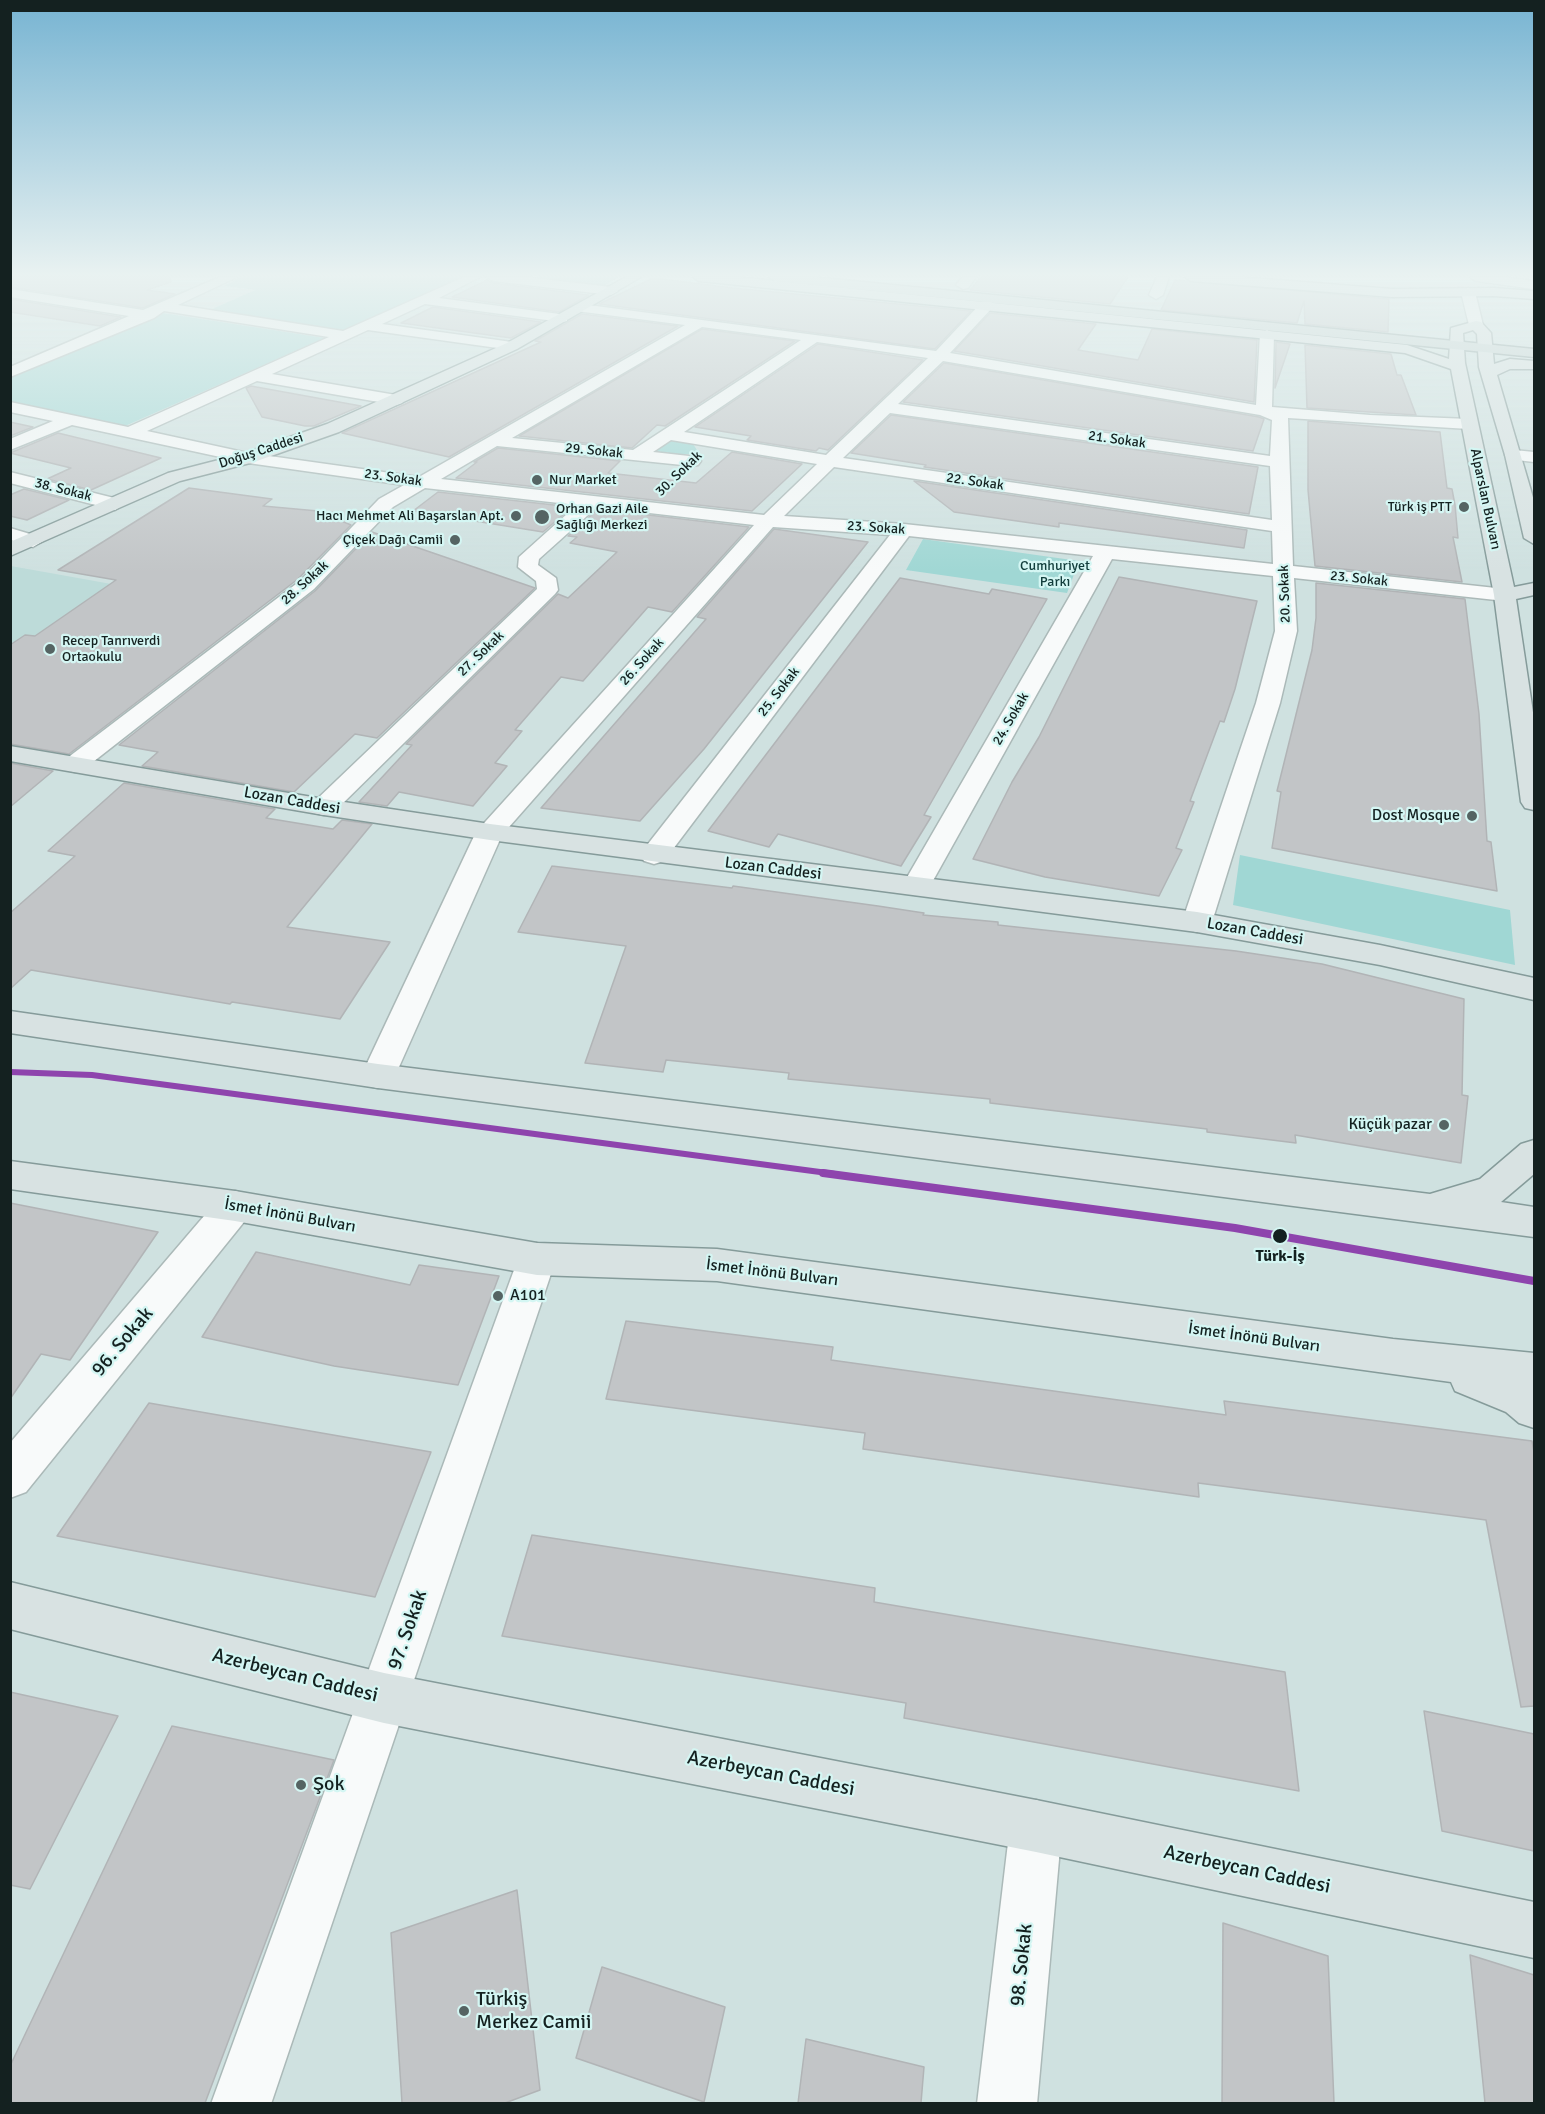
<!DOCTYPE html>
<html>
<head>
<meta charset="utf-8">
<style>
  body { margin:0 }
  #map { position:relative; width:1545px; height:2114px; overflow:hidden; background:#cfe1e0; font-family:Signika,sans-serif }
  canvas { display:block }
  .frame { position:absolute; inset:0; border:12px solid #142120; pointer-events:none }
</style>
</head>
<body>
<div id="map">
<canvas width="1545" height="2114"></canvas>
<div class="frame"></div>
</div>
<script>
const g = document.querySelector('canvas').getContext('2d');
g.lineJoin = 'round';
function fillPath(path, color) { g.fillStyle = color; g.fill(path, 'evenodd'); }
const shape = rows => new Path2D(rows.map(r => 'M' + r).join(''));
function strokePath(path, color, width, dash) { g.strokeStyle = color; g.lineWidth = width; g.lineCap = dash ? 'butt' : 'round'; g.setLineDash(dash || []); g.stroke(path); }
function drawText(font, color, halo, rows, align = 'center') {
  g.font = font + ' Signika,sans-serif'; g.lineWidth = 4.5; g.setLineDash([]); g.textBaseline = 'middle'; g.strokeStyle = halo; g.fillStyle = color; for (const [text, x, y, turn = 0] of rows) {
    g.save(); g.translate(x, y); g.rotate((+turn || 0) * Math.PI / 180); g.textAlign = isNaN(turn) ? turn : align; if (halo) g.strokeText(text, 0, 0); g.fillText(text, 0, 0); g.restore();
  }
}
const built = shape([
  [11,566,167,594,11,703]
]);
const green = shape([
  [241,277,465,277,348,331,336,332,210,310,255,290,224,286],
  [509,277,619,277,600,288],
  [163,313,325,338,125,426,11,402,11,376],
  [670,439,693,444,697,450,690,454,678,454,653,451],
  [923,539,1079,561,1067,593,906,570],
  [1240,855,1510,910,1515,965,1233,905]
]);
const building = shape([
  [10,277,170,277,171,282,147,290,175,294,143,308,10,287,10,277],
  [981,277,1128,277,1110,304,970,290,981,277],
  [653,278,733,288,971,311,935,349,599,304,653,278],
  [487,280,493,283,589,295,559,312,452,297,487,280],
  [1175,280,1389,299,1388,332,1305,324,1304,301,1297,323,1161,310,1175,280],
  [10,299,121,317,100,326,10,312,10,299],
  [433,307,541,322,511,338,401,323,433,307],
  [990,313,1096,324,1078,350,1138,360,1152,329,1257,340,1254,402,954,351,990,313],
  [582,314,678,326,449,457,342,433,541,342,535,341,582,314],
  [702,329,795,341,665,426,657,425,632,448,519,436,702,329],
  [1276,342,1290,344,1275,388,1276,342],
  [818,344,923,360,828,450,819,448,816,451,747,440,751,436,695,427,818,344],
  [1305,345,1391,354,1397,375,1401,375,1416,415,1307,408,1305,345],
  [944,363,1259,417,1264,419,1253,451,903,402,944,363],
  [251,386,361,406,314,426,305,426,262,417,246,388,251,386],
  [891,415,1258,467,1249,514,924,467,926,465,851,453,891,415],
  [1308,421,1440,432,1447,488,1452,489,1455,505,1458,538,1453,537,1462,582,1315,566,1308,490,1308,421],
  [10,422,33,427,10,436,10,422],
  [58,433,161,458,91,490,47,479,71,468,10,453,58,433],
  [498,448,620,461,608,473,696,483,732,452,802,464,752,511,456,478,477,462,474,462,498,448],
  [914,481,1247,530,1244,548,1059,523,1059,527,954,512,914,481],
  [189,488,272,499,263,506,340,513,339,520,351,525,298,579,69,754,10,744,10,645,25,635,35,636,116,580,58,570,189,488],
  [24,489,69,500,27,520,10,516,10,495,24,489],
  [438,492,572,507,543,532,413,511,438,492],
  [598,509,749,527,672,612,648,607,583,681,561,677,515,730,522,731,495,763,507,766,473,806,399,792,387,806,359,802,412,745,406,744,558,594,568,598,617,552,570,543,577,537,568,536,598,509],
  [774,529,868,542,704,749,640,821,541,808,706,619,697,617,774,529],
  [372,532,535,588,377,738,355,734,294,792,142,766,158,752,119,745,315,591,372,532],
  [1119,577,1257,601,1235,689,1224,722,1220,721,1190,801,1194,802,1176,848,1182,850,1159,896,1045,877,973,859,1012,782,1039,737,1119,577],
  [900,578,989,594,992,589,1047,599,924,815,931,817,901,866,778,834,769,847,708,831,900,578],
  [1316,583,1465,599,1479,714,1487,841,1491,842,1497,891,1272,848,1281,792,1277,791,1312,650,1316,618,1316,583],
  [10,763,53,771,10,807,10,763],
  [124,783,275,809,266,818,333,829,342,820,372,824,287,927,390,942,340,1019,232,1002,230,1004,31,970,10,989,10,913,75,856,48,851,124,783],
  [552,866,732,888,733,886,878,906,924,913,923,915,998,922,998,925,1236,951,1322,964,1464,999,1462,1095,1468,1096,1461,1163,1295,1135,1296,1143,1207,1132,1207,1129,990,1103,990,1099,788,1079,789,1073,666,1060,663,1072,585,1063,626,946,518,932,552,866],
  [10,1203,158,1232,70,1360,41,1354,10,1399,10,1203],
  [256,1252,410,1285,419,1265,499,1276,458,1385,334,1366,202,1337,256,1252],
  [626,1321,833,1347,831,1360,1226,1415,1224,1401,1532,1441,1534,1452,1534,1706,1521,1707,1486,1520,1198,1483,1199,1497,863,1449,865,1433,606,1399,626,1321],
  [149,1403,431,1452,375,1597,57,1536,149,1403],
  [532,1535,875,1588,874,1602,1285,1672,1299,1791,904,1718,906,1703,502,1636,532,1535],
  [10,1692,118,1716,30,1889,10,1885,10,1692],
  [1424,1711,1534,1734,1534,1851,1442,1831,1424,1711],
  [172,1726,334,1760,205,2103,10,2103,10,2066,172,1726],
  [517,1890,540,2090,505,2103,402,2103,391,1933,517,1890],
  [1223,1923,1328,1956,1334,2103,1222,2103,1223,1923],
  [1470,1955,1534,1975,1534,2103,1485,2103,1470,1955],
  [602,1967,725,2007,704,2102,576,2058,602,1967],
  [806,2039,924,2067,921,2103,798,2103,806,2039]
]);
const minor = shape([
  [220,277,237,277,178,305,343,331,464,277,480,277,439,298,567,315,567,321,562,322,425,304,382,324,512,342,519,346,512,350,368,330,272,374,396,395,404,400,402,403,396,405,257,381,147,431,248,453,419,477,685,325,576,311,574,308,581,304,936,351,982,302,987,301,992,302,992,308,950,353,1256,405,1260,334,1267,330,1274,334,1272,407,1370,415,1469,419,1477,424,1469,429,1288,418,1293,566,1505,589,1512,591,1516,595,1512,599,1505,601,1294,578,1297,631,1280,703,1212,922,1207,929,1197,932,1187,929,1182,922,1256,703,1275,631,1273,576,1112,559,930,886,926,892,916,895,906,892,902,886,1093,556,909,536,664,861,654,864,644,861,640,855,644,849,890,535,773,527,502,835,395,1076,390,1085,378,1088,366,1085,361,1076,476,832,754,525,597,507,539,559,538,565,556,578,558,590,555,594,333,813,324,815,315,813,311,807,315,801,537,589,536,581,518,567,519,557,577,505,425,488,393,507,314,589,84,769,75,772,66,769,62,764,66,759,300,581,379,499,404,485,248,463,72,425,10,450,10,439,53,421,10,412,10,402,128,427,329,337,164,311,154,318,10,377,10,367,129,316,10,297,10,289,143,310,220,277],
  [702,327,801,340,633,450,512,438,702,327],
  [817,342,928,358,826,455,684,432,817,342],
  [943,361,1260,415,1272,420,1270,456,898,404,943,361],
  [890,413,1270,466,1272,520,843,458,890,413],
  [671,440,817,464,764,515,441,479,497,446,692,466,698,465,701,461,698,457,653,452,671,440],
  [834,467,1272,531,1273,564,904,524,784,516,834,467],
  [487,277,525,277,611,287,618,291,611,295,493,281,487,277],
  [963,277,976,277,968,288,963,289,956,285,963,277],
  [1157,277,1169,277,1163,295,1156,299,1149,295,1157,277],
  [1470,277,1504,277,1534,281,1534,289,1476,281,1470,277],
  [1468,288,1475,292,1483,325,1481,328,1476,329,1469,325,1461,292,1468,288],
  [1514,450,1534,452,1534,462,1508,459,1505,455,1514,450],
  [10,472,122,500,124,504,115,510,10,483,10,472],
  [10,528,40,537,43,541,33,547,10,540,10,528],
  [235,1191,248,1195,253,1206,248,1217,26,1492,10,1498,10,1443,222,1195,235,1191],
  [537,1243,551,1248,556,1259,271,2104,211,2104,518,1259,523,1248,537,1243],
  [1036,1800,1055,1807,1062,1826,1037,2104,977,2104,1010,1826,1017,1807,1036,1800]
]);
const major = shape([
  [626,277,641,277,517,349,339,432,254,462,180,481,10,556,10,542,168,473,242,454,327,424,507,343,626,277],
  [693,277,737,277,1407,345,1449,359,1451,328,1476,321,1481,322,1491,333,1494,364,1510,359,1534,361,1534,369,1510,369,1497,375,1534,501,1534,544,1524,538,1505,455,1479,367,1477,334,1473,330,1463,333,1465,363,1514,587,1534,583,1534,595,1516,599,1534,719,1534,810,1525,808,1521,802,1494,595,1451,369,1405,353,699,281,693,277],
  [1185,277,1239,277,1392,289,1494,288,1534,291,1534,299,1494,296,1392,297,1191,281,1185,277],
  [10,746,324,799,490,824,1197,912,1380,945,1534,978,1534,1000,1380,965,1197,932,490,840,324,815,10,761,10,746],
  [10,1011,378,1064,1430,1194,1480,1179,1521,1144,1534,1140,1534,1174,1501,1202,1534,1207,1534,1237,378,1088,10,1033,10,1011],
  [10,1161,235,1191,537,1243,717,1249,1393,1339,1534,1353,1534,1428,1519,1423,1506,1412,1455,1391,1451,1382,717,1281,537,1275,235,1221,10,1189,10,1161],
  [10,1582,384,1673,1036,1800,1534,1902,1534,1958,1036,1852,384,1723,10,1629,10,1582]
]);
const highway = shape([
  [769,277,813,277,1534,349,1534,357,775,281,769,277]
]);
const tram1Far1 = shape([
  [10,1072,92,1075,835,1174]
]);
const tram1 = shape([
  [823,1173,1235,1228,1534,1281]
]);
const markers = [
  [537,480,6,"#556463"],
  [1464,507,6,"#556463"],
  [516,516,6,"#556463"],
  [542,517,8,"#556463"],
  [455,540,6,"#556463"],
  [50,649,6,"#556463"],
  [1472,816,6,"#556463"],
  [1444,1125,6,"#556463"],
  [1280,1236,8,"#142120"],
  [498,1296,6,"#556463"],
  [301,1785,6,"#556463"],
  [464,2011,6,"#556463"]
];
const farStreetnames = [
  ["21. Sokak",1117,440,8],
  ["Doğuş Caddesi",261,451,-18],
  ["29. Sokak",594,451,6],
  ["30. Sokak",679,474,-44],
  ["23. Sokak",393,478,8],
  ["22. Sokak",975,482,8],
  ["38. Sokak",63,490,14],
  ["Alparslan Bulvarı",1485,499,78],
  ["23. Sokak",876,528,4],
  ["23. Sokak",1359,579,6],
  ["28. Sokak",305,583,-42],
  ["20. Sokak",1285,594,-92],
  ["27. Sokak",481,654,-44],
  ["26. Sokak",642,662,-48],
  ["25. Sokak",779,692,-52],
  ["24. Sokak",1011,719,-60]
];
const farPoinames = [
  ["Nur Market",549,480],
  ["Türk iş PTT",1452,507,"right"],
  ["Orhan Gazi Aile",556,509],
  ["Sağlığı Merkezi",556,525],
  ["Hacı Mehmet Ali Başarslan Apt.",504,516,"right"],
  ["Çiçek Dağı Camii",443,540,"right"],
  ["Recep Tanrıverdi",62,641],
  ["Ortaokulu",62,657]
];
const farParknames = [
  ["Cumhuriyet",1055,566],
  ["Parkı",1055,582]
];
const streetNames = [
  ["Lozan Caddesi",292,801,10],
  ["Lozan Caddesi",773,869,7],
  ["Lozan Caddesi",1255,932,10],
  ["İsmet İnönü Bulvarı",290,1216,10],
  ["İsmet İnönü Bulvarı",772,1273,7],
  ["İsmet İnönü Bulvarı",1254,1338,8]
];
const poiNames = [
  ["Dost Mosque",1460,816],
  ["Küçük pazar",1432,1125],
  ["A101",510,1296,"left"]
];
const stopNames = [
  ["Türk-İş",1280,1257]
];
const nearStreetnames = [
  ["96. Sokak",123,1342,-50],
  ["97. Sokak",408,1630,-71],
  ["Azerbeycan Caddesi",295,1676,14],
  ["Azerbeycan Caddesi",771,1774,11],
  ["Azerbeycan Caddesi",1247,1870,12],
  ["98. Sokak",1022,1965,-84]
];
const nearPoinames = [
  ["Şok",313,1785],
  ["Türkiş",476,2000],
  ["Merkez Camii",476,2023]
];
fillPath(built, '#bddbd9');
fillPath(green, '#a0d7d4');
fillPath(building, '#c2c5c7');
strokePath(building, '#b1b4b6', 1.5);
strokePath(minor, '#abb9b8', 3);
strokePath(major, '#859b9a', 3);
strokePath(highway, '#859b9a', 3);
fillPath(minor, '#f8fafa');
fillPath(major, '#d8e2e2');
fillPath(highway, '#c3d2d1');
strokePath(tram1Far1, '#8e44ad', 6);
strokePath(tram1, '#8e44ad', 8);
const sky = g.createLinearGradient(0, 0, 0, 573);
sky.addColorStop(0, '#77b4d2');
sky.addColorStop(0.48, '#e9f2f1');
sky.addColorStop(1, '#e9f2f100');
g.fillStyle = sky;
g.fillRect(0, 0, 1545, 573);
for (const [x, y, r, color] of markers) { const dot = new Path2D(); dot.arc(x, y, r, 0, 2 * Math.PI); g.fillStyle = color; g.fill(dot); strokePath(dot, '#d4f6f3', 2); }
drawText('14px', '#142120', '#d4f6f3', farStreetnames);
drawText('14px', '#142120', '#d4f6f3', farPoinames, 'left');
drawText('14px', '#113d3b', '#d4f6f3', farParknames);
drawText('16px', '#142120', '#d4f6f3', streetNames);
drawText('16px', '#142120', '#d4f6f3', poiNames, 'right');
drawText('bold 16px', '#142120', '#d4f6f3', stopNames);
drawText('20px', '#142120', '#d4f6f3', nearStreetnames);
drawText('20px', '#142120', '#d4f6f3', nearPoinames, 'left');
</script>
</body>
</html>
